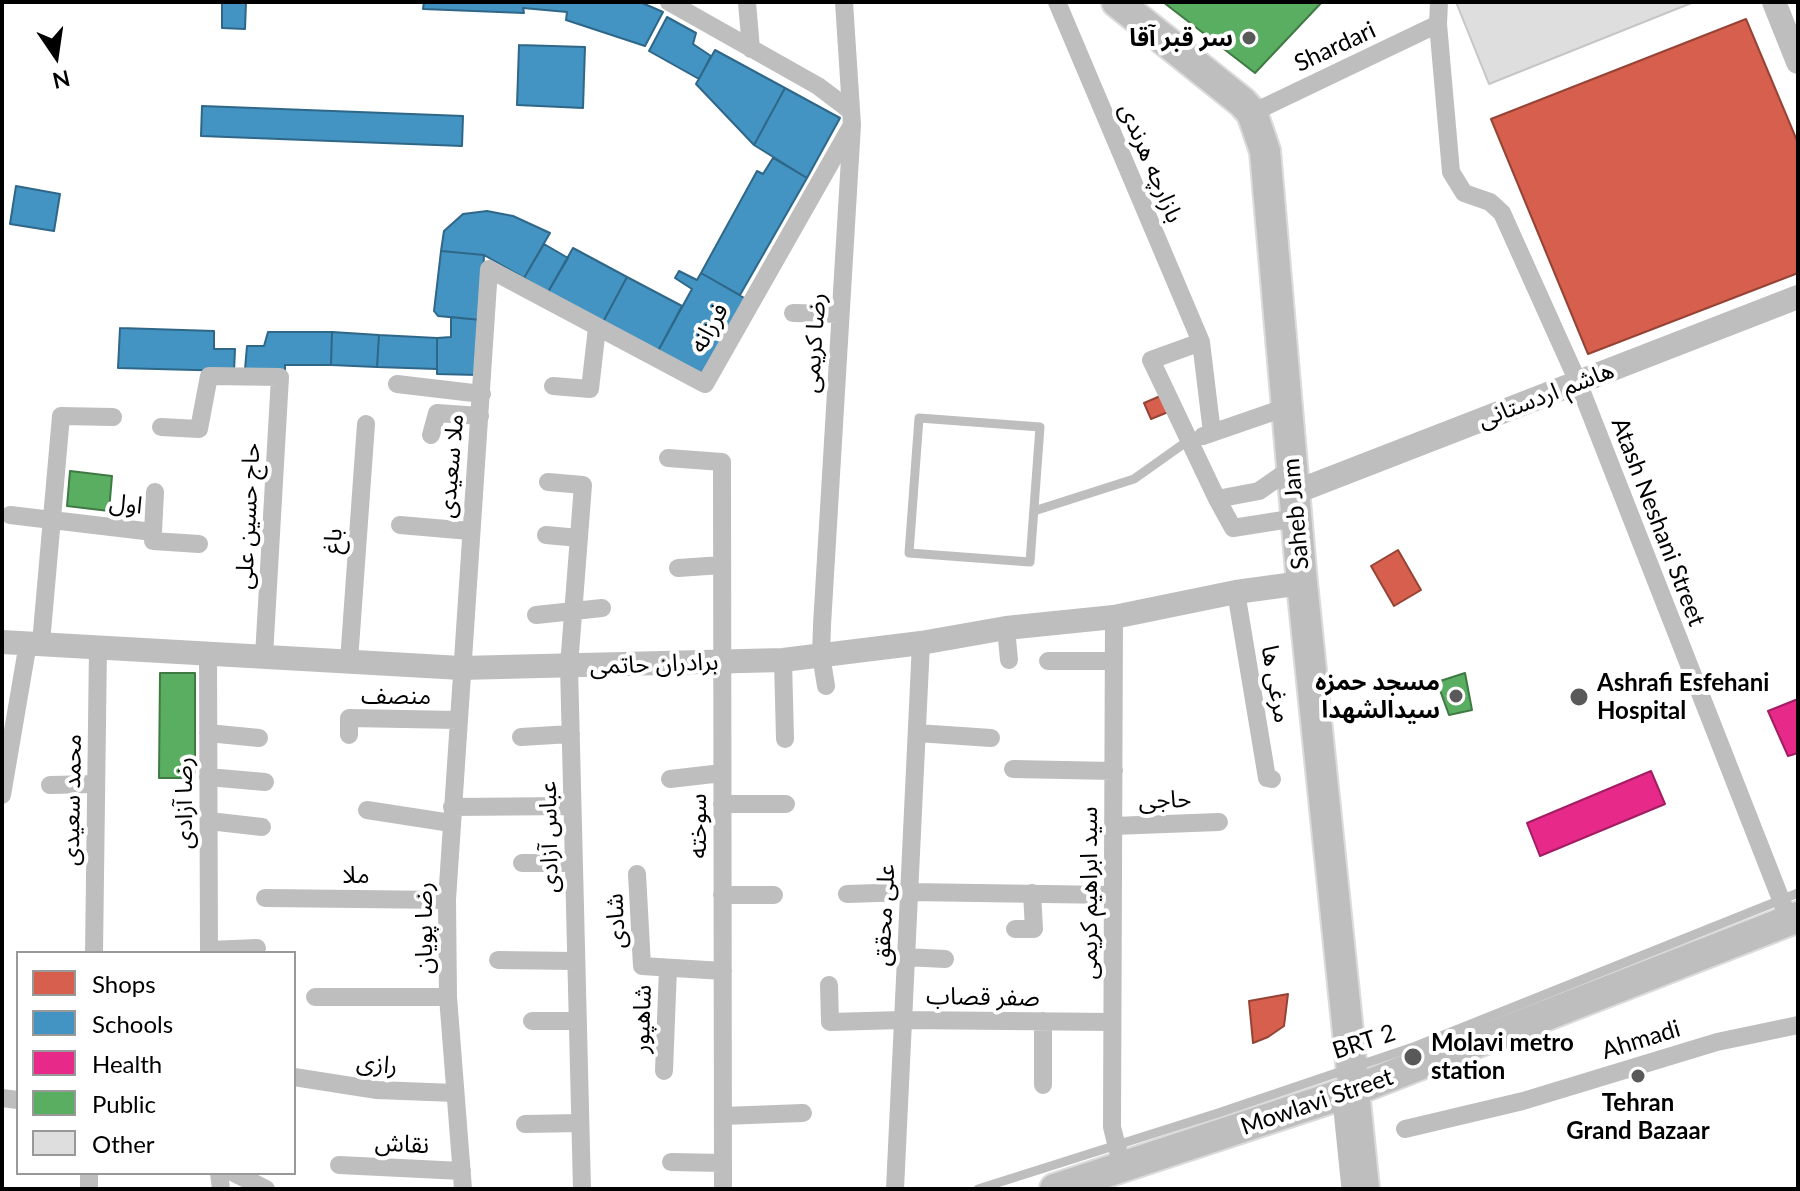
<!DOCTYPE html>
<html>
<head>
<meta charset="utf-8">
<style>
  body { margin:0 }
  #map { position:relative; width:1800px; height:1191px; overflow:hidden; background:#fff; font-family:Lato,sans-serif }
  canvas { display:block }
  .frame { position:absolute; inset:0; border:4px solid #000; pointer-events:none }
  .legend { position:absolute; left:16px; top:951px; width:280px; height:224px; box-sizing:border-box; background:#fff; border:2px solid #999; margin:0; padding:10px 14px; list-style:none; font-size:24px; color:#000 }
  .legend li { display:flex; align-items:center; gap:16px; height:40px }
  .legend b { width:40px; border:2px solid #999 }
  .north { position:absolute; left:16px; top:16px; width:80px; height:80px; -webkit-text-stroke:6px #fff; paint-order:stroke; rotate:167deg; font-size:22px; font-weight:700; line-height:32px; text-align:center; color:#000 }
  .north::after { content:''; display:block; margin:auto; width:28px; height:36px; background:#000; clip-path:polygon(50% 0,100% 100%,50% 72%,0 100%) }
</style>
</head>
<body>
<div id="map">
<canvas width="1800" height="1191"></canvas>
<div class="frame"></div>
<ul class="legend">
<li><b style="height:22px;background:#d6604d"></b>Shops</li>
<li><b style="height:22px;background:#4393c3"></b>Schools</li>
<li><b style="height:22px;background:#e7298a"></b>Health</li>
<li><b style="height:22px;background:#5aae61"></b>Public</li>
<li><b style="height:22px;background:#dedede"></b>Other</li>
</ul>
<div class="north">N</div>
</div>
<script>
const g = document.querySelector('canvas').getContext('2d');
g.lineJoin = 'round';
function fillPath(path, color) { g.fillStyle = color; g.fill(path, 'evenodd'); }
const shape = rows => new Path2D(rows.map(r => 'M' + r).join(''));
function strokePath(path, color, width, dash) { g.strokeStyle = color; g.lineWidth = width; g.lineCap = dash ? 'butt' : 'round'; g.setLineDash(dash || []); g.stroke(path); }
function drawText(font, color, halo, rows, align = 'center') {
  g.font = font + ' Lato,"Noto Sans Arabic",sans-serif'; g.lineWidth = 8; g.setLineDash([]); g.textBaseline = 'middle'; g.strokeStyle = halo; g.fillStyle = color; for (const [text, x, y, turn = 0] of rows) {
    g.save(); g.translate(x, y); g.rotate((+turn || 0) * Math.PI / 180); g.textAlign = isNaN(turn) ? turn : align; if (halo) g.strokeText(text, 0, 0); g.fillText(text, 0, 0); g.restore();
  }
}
const shops = shape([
  [1746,19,1798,143,1798,273,1588,354,1491,119,1746,19],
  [1165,394,1173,410,1151,419,1144,403,1165,394],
  [1398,550,1421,590,1394,606,1371,566,1398,550],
  [1288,994,1284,1026,1268,1037,1253,1043,1249,1001,1288,994]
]);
const schools = shape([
  [222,2,246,2,245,29,222,28,222,2],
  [424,2,640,2,663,12,645,46,566,20,567,12,523,8,524,13,423,9,424,2],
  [667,17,696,33,693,44,711,56,699,79,649,51,667,17],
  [519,45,585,47,583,108,517,105,519,45],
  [715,50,785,88,754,145,696,84,715,50],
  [785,88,840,118,807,178,754,145,785,88],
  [202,106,463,116,462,146,201,136,202,106],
  [773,158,807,178,740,295,701,273,757,171,763,174,773,158],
  [16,186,60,194,54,231,10,224,16,186],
  [487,211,513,216,550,233,524,278,484,255,441,251,444,231,463,214,487,211],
  [544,244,568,258,548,292,524,278,544,244],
  [573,248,627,277,603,322,548,292,573,248],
  [441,251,484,255,481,320,438,316,434,311,441,251],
  [679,271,697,280,701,273,746,299,703,376,658,351,692,289,675,278,679,271],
  [627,277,682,306,658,351,603,322,627,277],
  [451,317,481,320,478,375,437,374,437,338,451,337,451,317],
  [120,328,214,331,214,349,235,349,234,371,118,368,120,328],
  [268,332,332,332,331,365,285,365,285,370,245,369,247,346,264,346,268,332],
  [332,332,379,335,377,367,331,365,332,332],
  [379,335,437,338,437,369,377,367,379,335]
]);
const health = shape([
  [1798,699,1798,753,1788,756,1768,711,1798,699],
  [1651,771,1665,804,1540,856,1527,823,1651,771]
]);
const public = shape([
  [1163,2,1322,2,1255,73,1163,2],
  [70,471,112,476,109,511,67,506,70,471],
  [160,673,195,673,195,778,159,778,160,673],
  [1465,673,1472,710,1449,715,1437,682,1465,673]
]);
const building = shape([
  [1456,2,1694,2,1489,84,1456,2]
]);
const service = shape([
  [919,418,1040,427,1030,562,909,553,919,418],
  [1034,511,1134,479,1189,440],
  [1337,1101,1346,1189],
  [978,1189,1218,1113,1416,1046,1798,893]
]);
const minor = shape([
  [669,2,818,86,851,111],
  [747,2,751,49],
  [1057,2,1201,342],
  [1439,2,1438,24,1451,172,1464,193,1490,202,1502,213,1578,382,1789,920],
  [1252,113,1438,24],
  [793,313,840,314],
  [397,384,482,394],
  [553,386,590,389,597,328],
  [161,427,199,429,209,376,280,377,264,656],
  [1212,433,1201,342,1151,360,1217,499,1259,491,1292,468],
  [431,435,437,413,480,416],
  [1203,436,1287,407],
  [668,458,722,462,723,1189],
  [548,482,583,485,569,666,582,1189],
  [1217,499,1233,528,1296,518],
  [10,515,153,532,155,492],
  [400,525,470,531],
  [153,532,153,541,199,544],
  [546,535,579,538],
  [678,568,722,565],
  [1236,592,1267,778,1272,779],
  [536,615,602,608],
  [1114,617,1112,1127,1122,1167],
  [1006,628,1009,660],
  [41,643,61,416,113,417],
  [208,653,209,953],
  [783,660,785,739],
  [349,661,366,424],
  [1048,661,1114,661],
  [826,686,821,655,822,625,852,125,844,2],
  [208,733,259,738],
  [917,733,991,738],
  [349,735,349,718,458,720],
  [521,737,571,734],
  [1013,769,1114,771],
  [208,777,265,782],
  [670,779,722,773],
  [50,785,96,784],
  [2,795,28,643],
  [722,804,786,804],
  [452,807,572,806],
  [367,810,451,823],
  [209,821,262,827],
  [1113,826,1219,822],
  [522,863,574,863],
  [637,874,642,966,723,971],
  [847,894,909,892,1113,895],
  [722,895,774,895],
  [265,898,447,900],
  [1015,929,1034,929,1032,893],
  [209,950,257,948],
  [94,953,98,647],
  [905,957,945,959],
  [498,960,576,961],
  [829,985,830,1022,902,1020,1112,1022],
  [315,997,448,997],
  [532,1021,578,1021],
  [1043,1021,1043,1085],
  [664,1071,668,968],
  [294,1077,377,1090,455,1093],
  [2,1098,18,1100],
  [723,1116,803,1113],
  [525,1124,580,1123],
  [1405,1129,1523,1101,1717,1042,1798,1025],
  [671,1162,723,1163],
  [339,1165,462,1171],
  [219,1173,221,1189],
  [234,1173,266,1189],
  [89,1189,89,1173],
  [463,1189,448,997,447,900,489,269,705,384,852,125],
  [895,1189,921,643]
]);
const tertiary = shape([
  [1774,2,1798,62],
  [1293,493,1798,297],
  [2,642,461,668,783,660,921,643,1006,628,1114,617,1236,592,1302,583]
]);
const primary = shape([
  [1117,2,1242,102,1252,113,1265,151,1302,583,1364,1189],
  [1055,1189,1355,1090,1798,917]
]);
const markers = [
  [1249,38,8,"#595959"],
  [1456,696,8,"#595959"],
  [1579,697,10,"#595959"],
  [1413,1057,10,"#595959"],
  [1638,1076,8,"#595959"]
];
const poiNames = [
  ["سر قبر آقا",1233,38],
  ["مسجد حمزه",1440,682],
  ["سیدالشهدا",1440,710],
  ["Ashrafi Esfehani",1597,683,"left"],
  ["Hospital",1597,711,"left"],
  ["Molavi metro",1431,1043,"left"],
  ["station",1431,1071,"left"],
  ["Tehran",1638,1103,"center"],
  ["Grand Bazaar",1638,1131,"center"]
];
const streetNames = [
  ["Shardari",1335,47,-25],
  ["بازارچه هرندی",1151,163,67],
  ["فرزانه",709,328,-60],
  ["رضا کریمی",814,343,-86],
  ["هاشم اردستانی",1546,395,-21],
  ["ملا سعیدی",451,466,-85],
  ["اول",126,504,7],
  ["Saheb Jam",1296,514,-95],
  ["حاج حسین علی",248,516,-87],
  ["Atash Neshani Street",1658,522,69],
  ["باغ",333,541,-86],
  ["برادران حاتمی",654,664,-2],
  ["مرغی ها",1276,684,80],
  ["منصف",396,696],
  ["محمد سعیدی",72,800,-89],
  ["حاجی",1165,800,-2],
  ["رضا آزادی",184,803,-90],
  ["سوخته",698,826,-90],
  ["عباس آزادی",549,837,-91],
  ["ملا",356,875],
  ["سید ابراهیم کریمی",1089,893,-90],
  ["علی محقق",884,915,-87],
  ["شادی",616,921,-93],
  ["رضا پویان",424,928,-90],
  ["صفر قصاب",983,997,1],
  ["شاهپور",642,1019,-88],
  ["Ahmadi",1641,1040,-17],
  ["BRT 2",1364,1042,-18],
  ["رازی",377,1064,6],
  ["Mowlavi Street",1317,1102,-19],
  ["نقاش",402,1144,3]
];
fillPath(shops, '#d6604d');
strokePath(shops, '#964336', 2);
fillPath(schools, '#4393c3');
strokePath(schools, '#2f6788', 2);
fillPath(health, '#e7298a');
strokePath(health, '#a21d61', 2);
fillPath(public, '#5aae61');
strokePath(public, '#3f7a44', 2);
fillPath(building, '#dedede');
strokePath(building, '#c6c6c6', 2);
strokePath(primary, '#dbdbdb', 34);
strokePath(service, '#bebebe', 9);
strokePath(minor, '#bebebe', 18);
strokePath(tertiary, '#bebebe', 24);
strokePath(primary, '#bebebe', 30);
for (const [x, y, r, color] of markers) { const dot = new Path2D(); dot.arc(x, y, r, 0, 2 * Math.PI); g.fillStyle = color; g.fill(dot); strokePath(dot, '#fff', 3); }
drawText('bold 24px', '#000', '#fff', poiNames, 'right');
drawText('24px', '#000', '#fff', streetNames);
</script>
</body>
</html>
